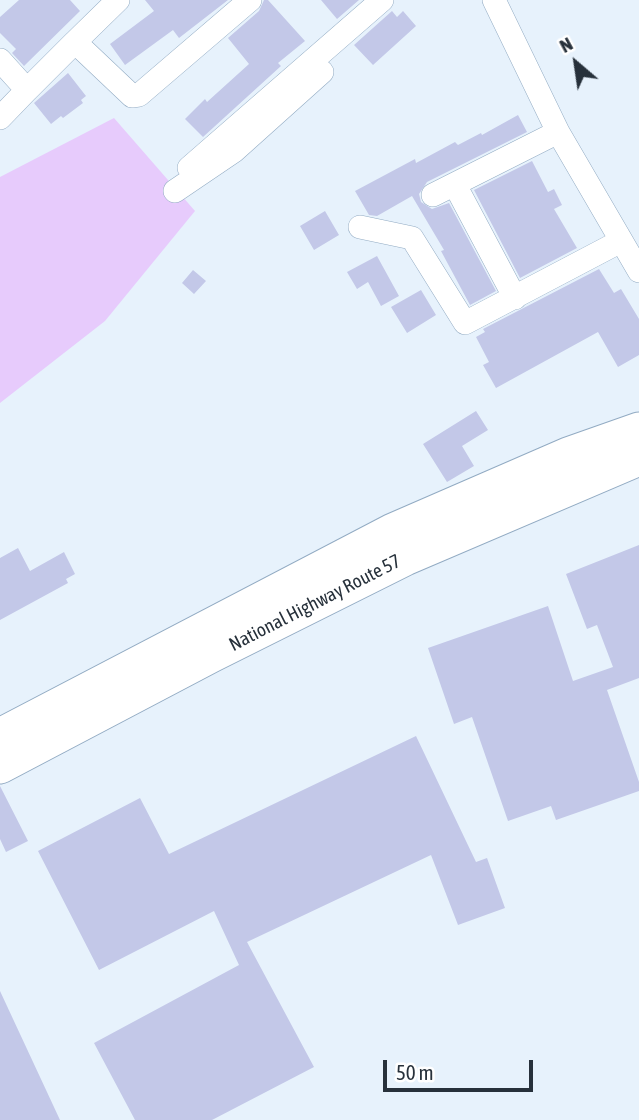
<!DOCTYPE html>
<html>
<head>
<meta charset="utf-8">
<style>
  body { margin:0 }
  #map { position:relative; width:639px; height:1120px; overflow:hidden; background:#e7f2fc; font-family:"Asap Condensed",sans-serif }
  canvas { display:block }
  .north { position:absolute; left:541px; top:28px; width:70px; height:70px; -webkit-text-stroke:5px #fff; paint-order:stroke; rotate:331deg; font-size:19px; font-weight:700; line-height:28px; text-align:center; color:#27313b }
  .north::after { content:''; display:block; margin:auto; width:24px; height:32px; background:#27313b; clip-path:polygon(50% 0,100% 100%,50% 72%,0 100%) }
  .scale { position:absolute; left:383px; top:1060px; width:150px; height:32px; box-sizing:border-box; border:4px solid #27313b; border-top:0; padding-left:9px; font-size:21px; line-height:24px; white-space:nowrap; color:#27313b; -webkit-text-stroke:5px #fff; paint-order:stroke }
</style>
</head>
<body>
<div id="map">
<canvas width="639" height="1120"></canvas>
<div class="north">N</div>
<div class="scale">50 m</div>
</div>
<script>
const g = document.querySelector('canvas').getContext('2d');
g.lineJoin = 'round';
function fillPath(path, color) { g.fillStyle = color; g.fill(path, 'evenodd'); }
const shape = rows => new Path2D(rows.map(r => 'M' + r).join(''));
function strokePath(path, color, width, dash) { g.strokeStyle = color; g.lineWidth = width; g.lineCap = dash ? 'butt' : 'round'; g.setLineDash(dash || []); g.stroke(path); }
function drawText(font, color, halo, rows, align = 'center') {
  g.font = font + ' "Asap Condensed",sans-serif'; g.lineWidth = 7; g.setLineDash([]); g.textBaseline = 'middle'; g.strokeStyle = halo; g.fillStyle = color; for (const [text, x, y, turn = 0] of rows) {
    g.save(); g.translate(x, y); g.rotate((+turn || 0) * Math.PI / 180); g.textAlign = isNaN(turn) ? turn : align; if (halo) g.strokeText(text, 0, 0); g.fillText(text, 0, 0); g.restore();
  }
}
const green = shape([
  [114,118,195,211,105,321,0,403,0,177]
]);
const building = shape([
  [19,0,70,0,80,11,24,66,12,53,16,49,0,33,0,17],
  [145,0,228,0,179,38,173,30,125,65,110,44,154,11],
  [264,0,268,0,305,41,278,63,281,66,203,137,185,119,205,99,207,102,249,64,228,38,259,11],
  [321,0,359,0,337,19],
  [392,11,397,17,403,11,416,26,373,65,354,45],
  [68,73,86,96,81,100,83,103,63,118,61,116,51,124,34,103],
  [518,115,527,132,427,182,419,194,421,202,432,209,449,203,496,291,470,305,441,251,444,250,412,196,377,216,369,215,355,191,415,159,416,163,455,142,458,145,481,133,482,135],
  [532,161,548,192,554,189,562,205,554,209,577,248,520,278,474,190],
  [325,211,339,235,314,250,300,226],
  [377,256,399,296,381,306,368,282,357,289,347,272],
  [599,269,614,293,621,289,639,319,639,355,618,367,598,332,496,388,483,365,489,362,476,337,485,332,483,329],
  [193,270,206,281,194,294,182,283],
  [421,290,436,315,407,333,391,307],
  [476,411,488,430,462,446,474,466,447,482,423,444],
  [639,545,639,678,607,690,639,782,639,791,556,820,551,806,508,821,472,717,454,724,428,648,548,606,573,681,613,667,597,625,587,629,566,574],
  [18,548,30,571,64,552,75,574,66,579,68,583,0,620,0,558],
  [416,736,476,862,487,858,505,908,458,925,431,855,247,942,314,1067,212,1120,135,1120,94,1043,239,965,214,911,99,970,38,851,140,798,169,854],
  [0,786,28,841,6,852,0,839],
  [0,991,60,1120,0,1120]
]);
const minor = shape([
  [118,0,75,42,132,96,139,95,250,0],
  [494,0,558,132,639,271],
  [0,60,27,90,75,42],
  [0,118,27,90],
  [189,168,382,0],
  [455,185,515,298],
  [175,191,234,151,322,72],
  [433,195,558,132],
  [360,227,412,238,465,323,621,241]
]);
const highway = shape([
  [0,736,393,531,568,455,639,430],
  [0,766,211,655,405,558,639,458]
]);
const streetNames = [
  ["National Highway Route 57",315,603,-27]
];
fillPath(green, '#e7cbfc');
fillPath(building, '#c3c8e8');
strokePath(minor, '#92abc3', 24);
strokePath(highway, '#92abc3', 37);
strokePath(minor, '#fff', 23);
strokePath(highway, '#fff', 35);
drawText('19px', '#27313b', '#fff', streetNames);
</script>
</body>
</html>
